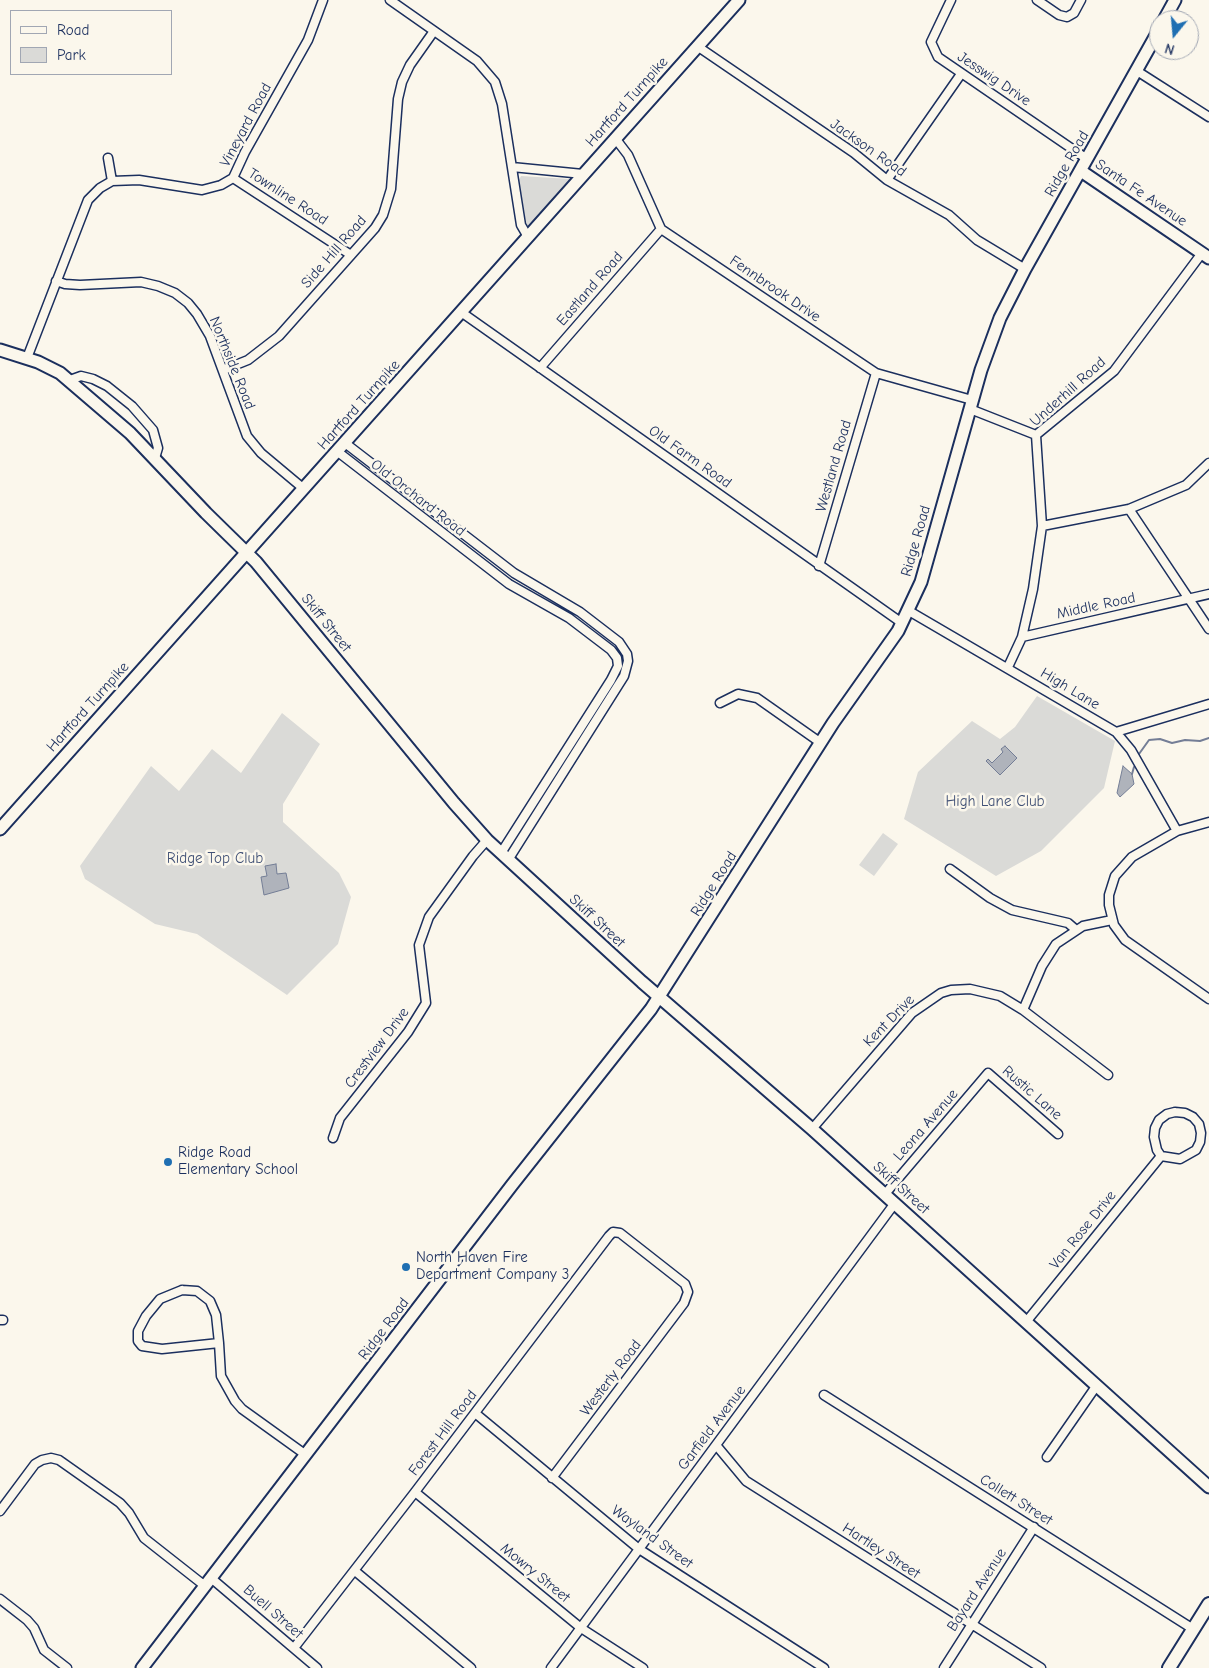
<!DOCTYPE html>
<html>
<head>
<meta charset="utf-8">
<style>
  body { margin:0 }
  #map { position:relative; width:1209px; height:1668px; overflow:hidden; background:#fbf7ec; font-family:"Comic Neue",sans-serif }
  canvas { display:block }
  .legend { position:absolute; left:10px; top:10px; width:162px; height:65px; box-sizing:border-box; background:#fbf7ec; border:1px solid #a1a7b3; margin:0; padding:6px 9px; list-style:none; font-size:15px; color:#1b2f5e }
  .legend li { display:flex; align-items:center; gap:10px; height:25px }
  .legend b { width:25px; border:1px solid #a1a7b3 }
  .north { position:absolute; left:1149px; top:10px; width:50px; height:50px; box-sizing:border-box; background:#fbf7ec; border:1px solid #a1a7b3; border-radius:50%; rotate:197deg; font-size:14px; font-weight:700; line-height:20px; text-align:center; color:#1b2f5e }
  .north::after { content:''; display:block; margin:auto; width:18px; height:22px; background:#1f6fb2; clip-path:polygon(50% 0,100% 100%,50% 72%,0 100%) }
</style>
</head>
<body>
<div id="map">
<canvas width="1209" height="1668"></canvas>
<ul class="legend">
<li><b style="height:6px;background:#fbf7ec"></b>Road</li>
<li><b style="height:14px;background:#dadad7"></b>Park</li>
</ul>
<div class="north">N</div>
</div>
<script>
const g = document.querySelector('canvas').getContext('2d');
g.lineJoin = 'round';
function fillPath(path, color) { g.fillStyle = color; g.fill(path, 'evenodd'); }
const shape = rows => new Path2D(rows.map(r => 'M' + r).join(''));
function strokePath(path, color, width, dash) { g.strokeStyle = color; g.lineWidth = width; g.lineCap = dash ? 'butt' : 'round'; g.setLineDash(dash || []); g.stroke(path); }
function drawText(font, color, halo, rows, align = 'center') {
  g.font = font + ' "Comic Neue",sans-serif'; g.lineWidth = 5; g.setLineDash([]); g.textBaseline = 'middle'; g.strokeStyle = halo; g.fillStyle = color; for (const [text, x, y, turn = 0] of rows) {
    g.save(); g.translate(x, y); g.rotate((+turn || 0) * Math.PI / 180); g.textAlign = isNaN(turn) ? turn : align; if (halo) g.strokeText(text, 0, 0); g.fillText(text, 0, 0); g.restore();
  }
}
const green = shape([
  [521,176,570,179,531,225,527,225,525,217,519,180],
  [1037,696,1115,741,1104,788,1041,851,996,876,904,819,918,772,972,721,1000,739,1015,727],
  [282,713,320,744,283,804,283,822,339,873,351,897,338,944,287,995,197,934,155,924,85,879,80,866,151,766,179,791,212,749,241,773],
  [883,833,898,844,874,876,859,865]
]);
const water = shape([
  [1005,746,1017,758,1000,775,986,761,988,759,992,763,1003,752,1001,749,1005,746],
  [1123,766,1132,774,1134,784,1120,797,1117,793,1123,766],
  [276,864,277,874,286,873,289,888,264,895,261,877,267,876,265,866,276,864]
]);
const stream = shape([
  [1139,754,1149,740,1160,739,1172,743,1185,740,1200,741,1209,738],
  [1132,774,1134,767]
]);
const street = shape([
  [390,0,477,61,495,82,502,104,521,225,528,237],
  [951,0,931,42,938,57,1087,159],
  [1037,0,1059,15,1067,17,1074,13,1081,0],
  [697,46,854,153,887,180,949,215,977,240,1025,269],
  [1137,71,1209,117],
  [615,138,628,155,661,229,876,373,972,400],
  [108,158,112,181],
  [512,167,583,174],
  [233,178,351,255],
  [887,180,961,74],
  [56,281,65,284,80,285,141,282,158,286,175,293,188,303,197,314,210,336,247,436,261,453,304,489],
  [461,312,902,623],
  [27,358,88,200,100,188,112,181,139,180,202,190,221,185,233,178,245,152,308,40,323,0],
  [540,368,661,229],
  [223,370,248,360,279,336,375,228,383,215,391,189,398,99,402,82,410,65,434,31],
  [70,380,81,376,93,379,107,386,132,406,153,430,158,448,155,458],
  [970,409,1036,435],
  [1036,435,1114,371,1202,253],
  [345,443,514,573,580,612,619,642,627,654,628,661,624,676,508,860],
  [338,452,509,584,569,618,611,650,617,658,618,666,611,680,501,853],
  [1129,509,1209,629],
  [1042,526,1129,509,1186,485,1209,463],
  [819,566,876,373],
  [909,611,1116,732,1131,750,1177,831],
  [1022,637,1033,589,1042,526,1036,435],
  [1008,667,1022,637,1209,594],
  [720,703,738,694,757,698,821,743],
  [1116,732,1209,704],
  [1209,822,1177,831,1132,857,1115,876,1109,895,1109,905,1114,925,1125,940,1209,999],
  [950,869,990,898,1012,910,1068,923,1075,929],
  [1023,1010,1042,966,1056,944,1083,926,1112,920],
  [1175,1112,1185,1113,1193,1117,1199,1124,1201,1133,1200,1142,1196,1150,1180,1159,1161,1156,1157,1150,1154,1137,1155,1128,1159,1120,1167,1114,1175,1112],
  [812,1129,912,1013,941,993,951,990,970,989,1000,996,1023,1010,1108,1075],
  [333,1138,340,1118,408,1032,426,1003,419,945,429,917,473,856,487,840],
  [885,1194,988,1073,1058,1134],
  [182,1290,197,1291,210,1301,216,1315,219,1343,162,1349,142,1346,138,1341,138,1331,146,1316,160,1299,182,1290],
  [0,1320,3,1320],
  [1026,1322,1161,1156],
  [219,1343,221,1376,235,1401,242,1409,306,1455],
  [824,1395,1193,1629],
  [475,1413,639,1549,824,1668],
  [716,1445,746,1481,1041,1668],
  [1047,1457,1097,1385],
  [415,1492,581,1628,643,1668],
  [0,1511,35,1464,42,1460,51,1458,59,1460,120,1503,129,1513,144,1538,205,1586],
  [355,1571,471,1668],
  [211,1578,317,1668],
  [0,1599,27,1620,34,1628,44,1650,67,1668],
  [294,1648,415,1492,609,1236,613,1232,620,1233,685,1284,688,1292,684,1303,552,1478],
  [551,1668,895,1203],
  [944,1668,1034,1527]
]);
const secondary = shape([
  [1164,20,1175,0],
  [1081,171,1209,258],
  [0,350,38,362,60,373,130,433,206,513,256,562,454,803,487,840,642,982,812,1129,1209,1487],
  [0,829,739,0],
  [142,1668,512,1185,651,1009,833,723,898,631,921,582,981,370,1000,318,1025,269,1159,30]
]);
const primary = shape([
  [1169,1668,1209,1604]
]);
const markers = [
  [168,1162,5,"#1f6fb2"],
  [406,1267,5,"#1f6fb2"]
];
const streetNames = [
  ["Jesswig Drive",994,79,34],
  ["Hartford Turnpike",627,102,-48],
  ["Vineyard Road",246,125,-62],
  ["Jackson Road",868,148,35],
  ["Ridge Road",1067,164,-60],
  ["Santa Fe Avenue",1141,193,34],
  ["Townline Road",288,197,33],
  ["Side Hill Road",334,252,-49],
  ["Eastland Road",590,289,-49],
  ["Fennbrook Drive",775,289,34],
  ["Northside Road",232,363,68],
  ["Underhill Road",1068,392,-42],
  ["Hartford Turnpike",359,405,-48],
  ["Old Farm Road",690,457,35],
  ["Westland Road",834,466,-74],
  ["Old Orchard Road",418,498,38],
  ["Ridge Road",916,541,-74],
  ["Middle Road",1096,606,-12],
  ["Skiff Street",326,623,51],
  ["High Lane",1070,689,31],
  ["Hartford Turnpike",88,707,-48],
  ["Ridge Road",714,884,-58],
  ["Skiff Street",597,921,43],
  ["Kent Drive",889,1021,-46],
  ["Crestview Drive",377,1048,-53],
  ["Rustic Lane",1032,1093,41],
  ["Leona Avenue",926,1125,-49],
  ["Skiff Street",901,1188,42],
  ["Van Rose Drive",1083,1230,-51],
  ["Ridge Road",384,1329,-53],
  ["Westerly Road",611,1378,-53],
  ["Garfield Avenue",712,1428,-53],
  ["Forest Hill Road",443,1433,-53],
  ["Collett Street",1016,1500,32],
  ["Wayland Street",652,1537,36],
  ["Hartley Street",881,1551,33],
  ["Mowry Street",535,1573,39],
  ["Bayard Avenue",977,1590,-57],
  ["Buell Street",273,1612,41]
];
const parkNames = [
  ["High Lane Club",995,802],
  ["Ridge Top Club",215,859]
];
const poiNames = [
  ["Ridge Road",178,1153],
  ["Elementary School",178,1170],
  ["North Haven Fire",416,1258],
  ["Department Company 3",416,1275]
];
fillPath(green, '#dadad7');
fillPath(water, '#afb3bb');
strokePath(water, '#747e96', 1);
strokePath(stream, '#747e96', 2);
strokePath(street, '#1b2f5e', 11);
strokePath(secondary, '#1b2f5e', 15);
strokePath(primary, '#1b2f5e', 16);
strokePath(street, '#fbf7ec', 8);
strokePath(secondary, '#fbf7ec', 11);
strokePath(primary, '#fbf7ec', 12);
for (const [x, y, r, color] of markers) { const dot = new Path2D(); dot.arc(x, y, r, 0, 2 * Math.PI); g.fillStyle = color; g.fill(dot); strokePath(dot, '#fbf7ec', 2); }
drawText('15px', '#1b2f5e', '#fbf7ec', streetNames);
drawText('15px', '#415176', '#fbf7ec', parkNames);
drawText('15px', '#1b2f5e', '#fbf7ec', poiNames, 'left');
</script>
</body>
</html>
